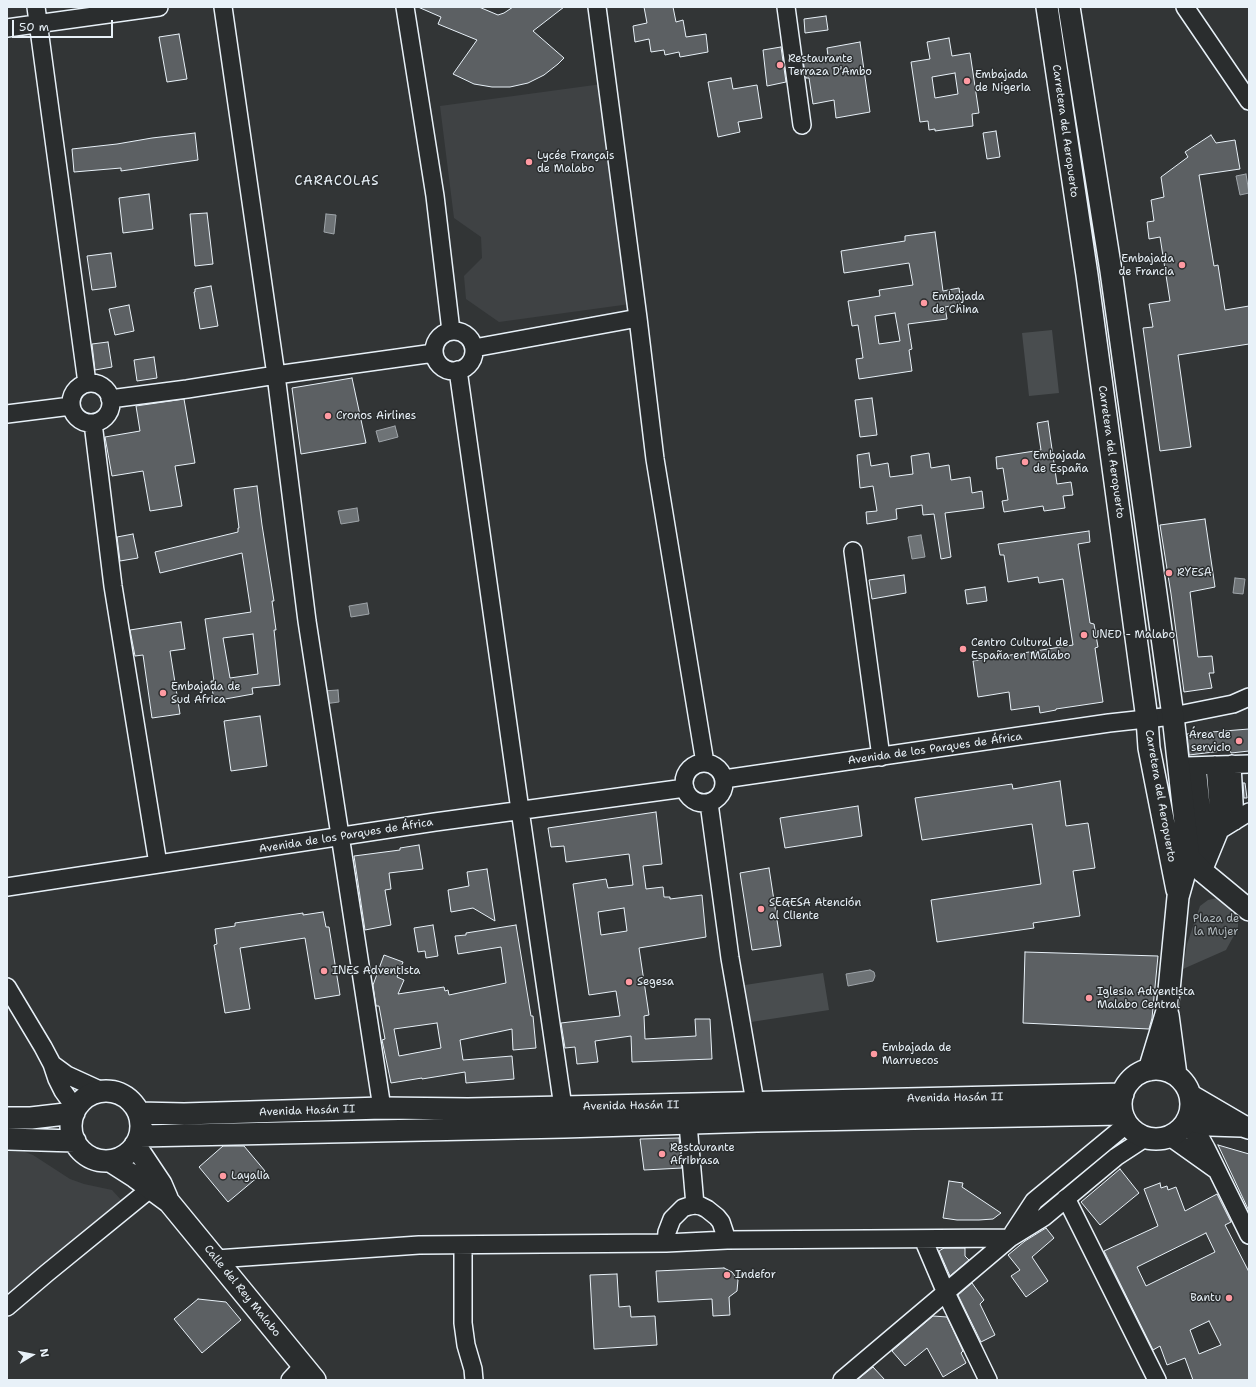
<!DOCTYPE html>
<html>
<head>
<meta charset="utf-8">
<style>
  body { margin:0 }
  #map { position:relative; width:1256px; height:1387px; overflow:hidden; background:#323536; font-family:"Shantell Sans",sans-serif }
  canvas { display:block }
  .frame { position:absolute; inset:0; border:8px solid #e8f1f8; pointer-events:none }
  .north { position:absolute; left:12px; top:1335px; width:40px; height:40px; -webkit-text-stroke:3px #2a2d2e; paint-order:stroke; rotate:80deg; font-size:11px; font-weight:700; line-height:16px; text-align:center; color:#e8f1f8 }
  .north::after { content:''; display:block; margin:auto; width:14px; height:18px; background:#e8f1f8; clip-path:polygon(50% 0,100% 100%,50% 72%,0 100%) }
  .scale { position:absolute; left:12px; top:20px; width:101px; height:18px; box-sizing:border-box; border:2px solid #e8f1f8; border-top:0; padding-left:5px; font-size:12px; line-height:14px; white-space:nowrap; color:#e8f1f8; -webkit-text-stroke:3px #2a2d2e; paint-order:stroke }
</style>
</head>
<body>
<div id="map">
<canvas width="1256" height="1387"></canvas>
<div class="frame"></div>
<div class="north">N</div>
<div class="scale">50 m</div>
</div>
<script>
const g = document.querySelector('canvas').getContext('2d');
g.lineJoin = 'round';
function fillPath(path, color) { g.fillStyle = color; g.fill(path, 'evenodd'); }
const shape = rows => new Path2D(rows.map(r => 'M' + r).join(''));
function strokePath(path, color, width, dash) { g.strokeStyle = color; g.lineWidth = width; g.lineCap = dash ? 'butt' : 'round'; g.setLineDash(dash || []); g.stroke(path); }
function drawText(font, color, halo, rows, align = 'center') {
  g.font = font + ' "Shantell Sans",sans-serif'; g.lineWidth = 3; g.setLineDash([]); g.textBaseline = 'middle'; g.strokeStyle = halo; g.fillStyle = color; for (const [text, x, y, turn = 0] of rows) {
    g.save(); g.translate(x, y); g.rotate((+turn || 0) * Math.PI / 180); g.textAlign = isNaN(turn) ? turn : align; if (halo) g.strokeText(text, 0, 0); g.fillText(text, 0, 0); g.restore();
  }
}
const built = shape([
  [602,84,630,304,499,322,466,299,464,276,482,258,481,237,454,218,440,106],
  [7,1152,25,1152,33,1155,70,1179,84,1184,112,1190,123,1202,7,1302]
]);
const green = shape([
  [1052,330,1059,393,1029,396,1022,333],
  [1217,898,1238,916,1238,928,1226,950,1183,969,1187,944,1200,906,1208,900],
  [823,973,829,1010,751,1022,745,985]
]);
const water = shape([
  [1246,174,1249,193,1240,195,1236,176,1246,174],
  [326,214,336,215,334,234,324,232,326,214],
  [395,426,398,437,379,442,376,431,395,426],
  [357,508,359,521,341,524,338,511,357,508],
  [921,535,925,557,912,559,908,537,921,535],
  [1235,578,1245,579,1243,594,1233,593,1235,578],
  [367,603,369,614,351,617,349,606,367,603],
  [338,690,339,702,324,704,323,691,338,690],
  [870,970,874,972,875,976,873,981,848,986,846,974,870,970]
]);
const building = shape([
  [418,7,479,7,498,15,504,13,513,7,564,7,533,31,564,58,558,64,544,75,528,83,510,87,492,87,474,84,453,74,477,40,438,24,441,17,418,7],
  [644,7,673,7,676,22,683,20,686,37,706,34,708,52,680,57,679,52,665,55,664,50,651,52,649,39,635,42,633,26,647,23,644,7],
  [826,16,828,30,805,33,804,19,826,16],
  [179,34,187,79,167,82,159,37,179,34],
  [949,38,952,56,970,53,979,113,972,114,973,126,935,131,935,129,929,130,928,121,920,122,911,62,930,59,927,42,949,38],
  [955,73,958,94,935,98,932,77,955,73],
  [860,42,870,112,836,118,834,100,813,104,809,78,806,78,803,60,828,56,827,48,860,42],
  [781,47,786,82,767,86,763,50,781,47],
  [731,78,733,89,757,85,762,118,738,122,740,132,718,137,708,82,731,78],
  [996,131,1000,157,987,159,983,133,996,131],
  [195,133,198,160,121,171,121,168,74,172,72,149,117,144,152,138,195,133],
  [1211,135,1216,143,1235,140,1240,169,1199,175,1214,266,1218,265,1225,310,1249,306,1249,344,1178,355,1191,447,1160,451,1143,328,1153,327,1149,304,1170,301,1160,237,1149,239,1147,222,1154,221,1151,200,1164,197,1161,177,1188,157,1185,152,1211,135],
  [149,194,153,229,123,233,119,198,149,194],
  [207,213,213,264,195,266,190,214,207,213],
  [935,232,943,291,959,288,961,304,945,307,947,319,908,324,912,349,909,350,912,371,859,379,856,359,863,358,858,325,852,326,848,301,880,296,879,290,913,285,909,263,844,273,841,251,905,241,905,236,935,232],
  [895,313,900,341,879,344,875,316,895,313],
  [111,253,116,287,92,290,87,256,111,253],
  [211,286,218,326,200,329,194,292,195,292,195,289,211,286],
  [129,305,134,331,115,335,109,309,129,305],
  [108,342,112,367,95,370,92,344,108,342],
  [154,357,157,378,137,381,134,360,154,357],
  [352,378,366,443,301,454,292,388,352,378],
  [872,398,877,435,860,437,855,400,872,398],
  [184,399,195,463,175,466,182,506,150,511,143,471,112,476,105,437,140,431,136,406,184,399],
  [1048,421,1057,484,1071,482,1073,495,1063,496,1065,508,1044,511,1043,506,1004,512,1002,501,1008,500,1003,468,997,469,996,457,1041,450,1037,423,1048,421],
  [869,453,871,466,888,463,890,477,913,474,911,456,929,453,931,468,949,465,951,480,970,477,972,493,982,491,984,508,945,513,951,557,941,559,934,514,923,515,922,505,896,509,897,519,867,524,866,512,877,511,873,486,860,488,857,455,869,453],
  [257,486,262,525,274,601,272,601,276,630,274,630,280,685,252,688,253,694,214,701,211,681,214,681,205,619,251,612,242,553,160,573,155,552,238,532,238,528,239,528,234,489,257,486],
  [253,634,258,674,230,678,223,638,253,634],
  [1205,519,1215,587,1190,592,1198,657,1212,656,1214,673,1209,673,1212,688,1184,692,1171,594,1160,525,1205,519],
  [1089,531,1090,542,1078,544,1090,623,1094,624,1098,647,1095,648,1103,702,1056,709,1056,710,1040,713,1039,706,1011,710,1009,692,978,697,973,661,1073,645,1063,579,1039,583,1038,577,1008,582,1004,555,1000,555,998,544,1089,531],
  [133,534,138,558,120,561,117,537,133,534],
  [904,575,906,593,872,599,869,580,904,575],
  [985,587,987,601,967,604,965,590,985,587],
  [181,622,185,649,170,651,180,714,152,718,143,655,135,656,130,630,181,622],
  [260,716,267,766,231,771,224,721,260,716],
  [1249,729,1249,751,1231,753,1230,750,1189,755,1187,734,1249,729],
  [1060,781,1066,826,1088,823,1095,868,1073,871,1080,916,1033,923,1034,928,937,942,931,900,1041,884,1032,824,922,840,915,798,1012,784,1013,789,1060,781],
  [1243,783,1245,783,1247,798,1244,798,1243,783],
  [858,806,862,836,785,848,780,818,858,806],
  [656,812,662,864,643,866,646,889,663,887,664,897,670,897,670,899,702,895,706,937,639,948,649,1015,644,1016,645,1039,696,1036,695,1019,710,1019,712,1059,632,1062,631,1036,595,1041,598,1062,577,1064,575,1047,565,1048,561,1023,620,1016,616,991,589,995,573,884,606,879,608,888,633,885,629,854,566,862,564,846,551,847,548,828,656,812],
  [624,908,627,931,601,935,598,912,624,908],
  [419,845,423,869,389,873,391,889,385,890,391,925,365,930,354,856,400,850,400,848,419,845],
  [769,868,781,946,752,950,740,873,769,868],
  [487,869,495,921,473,908,451,912,448,890,469,886,467,872,487,869],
  [323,912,326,927,329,927,340,995,315,999,305,938,240,948,250,1009,225,1013,214,945,217,944,215,929,235,926,235,923,303,913,303,915,323,912],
  [433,925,438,956,426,958,425,951,418,952,414,928,433,925],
  [516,925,531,1016,533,1016,536,1048,513,1050,512,1029,460,1040,463,1060,512,1056,514,1079,466,1083,465,1072,422,1079,422,1078,391,1083,382,1040,385,1039,379,1006,376,1006,373,985,384,955,403,962,397,977,404,980,398,994,444,987,445,991,448,990,449,995,506,983,501,947,458,954,455,936,466,935,466,933,516,925],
  [437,1023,441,1048,399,1056,394,1029,437,1023],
  [1025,952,1158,956,1152,1018,1149,1029,1023,1023,1025,952],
  [679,1138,682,1168,644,1170,640,1139,679,1138],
  [1218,1145,1249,1154,1249,1211,1218,1145],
  [223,1146,244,1146,265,1171,228,1202,199,1167,223,1146],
  [1120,1169,1139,1193,1100,1225,1081,1202,1120,1169],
  [949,1181,963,1183,962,1187,1001,1213,993,1219,979,1220,957,1220,943,1218,949,1181],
  [1160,1183,1161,1188,1167,1186,1168,1190,1176,1187,1185,1211,1217,1194,1231,1222,1225,1225,1249,1272,1249,1380,1193,1380,1185,1358,1167,1365,1160,1346,1153,1350,1104,1251,1158,1226,1144,1189,1160,1183],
  [1206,1233,1215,1252,1146,1286,1137,1267,1206,1233],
  [1209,1321,1221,1345,1199,1354,1190,1330,1209,1321],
  [1046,1228,1054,1238,1032,1257,1048,1281,1026,1297,1011,1276,1020,1270,1008,1255,1025,1241,1046,1228],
  [944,1248,965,1248,965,1256,969,1260,950,1276,939,1251,944,1248],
  [724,1268,732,1272,738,1280,737,1291,729,1297,730,1315,713,1316,712,1299,658,1302,656,1271,724,1268],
  [617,1274,619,1307,630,1306,631,1317,655,1316,657,1345,594,1349,590,1275,617,1274],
  [972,1283,984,1300,980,1304,995,1335,981,1342,958,1295,972,1283],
  [198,1299,226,1302,241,1320,202,1353,174,1319,198,1299],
  [933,1316,947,1317,963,1351,961,1353,966,1363,943,1377,927,1348,905,1366,892,1351,933,1316],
  [873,1367,885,1380,857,1380,873,1367]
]);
const minor = shape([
  [36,7,87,383],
  [223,7,276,375,307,621,382,1108],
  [405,7,435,196,451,331],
  [597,7,638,318,655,459,705,763],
  [786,7,802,125],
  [1185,7,1249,101],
  [7,28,159,7],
  '434 351a20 20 0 1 1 40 0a20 20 0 1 1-40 0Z',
  [474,348,638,318],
  [458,370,520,810,563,1107],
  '71 403a20 20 0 1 1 40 0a20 20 0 1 1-40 0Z',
  [110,399,187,389,276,375,434,353],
  [7,414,71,406],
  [93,423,113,586,158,864],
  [853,551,881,757],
  '684 783a20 20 0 1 1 40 0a20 20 0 1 1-40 0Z',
  [1232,764,1235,821],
  [1215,765,1220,830],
  [1187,766,1249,764],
  [1197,766,1203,824,1203,872],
  [724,779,1109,723,1173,716,1233,704,1249,697],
  [709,803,730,958,755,1102],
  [1206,864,1220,830,1249,812],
  [7,887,435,822,685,788],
  [7,987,43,1047,52,1064,57,1079,63,1091,76,1109],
  [52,1064,67,1075,102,1091],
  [688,1124,695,1205],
  [1184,1125,1201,1139,1206,1148,1249,1235],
  [1170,1137,1215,1169],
  [1066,1198,1157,1380],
  [1013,1233,1034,1201,1127,1124],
  [923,1239,946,1293,988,1380],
  [666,1243,667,1232,672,1219,683,1208,689,1206,695,1205,701,1206,707,1209,717,1217,721,1222,727,1240],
  [463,1245,463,1323,466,1345,473,1369,474,1380],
  [216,1259,419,1245,666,1243,727,1240,1010,1238],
  [7,1307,47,1273,150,1189],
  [290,1380,303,1366],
  [842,1380,1010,1238,1044,1217,1116,1157,1145,1138]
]);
const major = shape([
  [1047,7,1087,275,1147,719,1149,748,1177,890],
  [1069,7,1111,271,1173,716,1189,858,1178,897,1167,1011,1149,1070],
  [1178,854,1189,858,1203,872,1249,910],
  [1168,1015,1176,1075],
  '1121 1104a35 35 0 1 1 70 0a35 35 0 1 1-70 0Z',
  '71 1126a35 35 0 1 1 70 0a35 35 0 1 1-70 0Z',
  [1190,1095,1243,1126,1249,1128],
  [139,1113,184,1114,382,1108,468,1109,563,1107,1123,1094],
  [7,1118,31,1118,74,1113],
  [1188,1120,1210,1125,1241,1126],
  [140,1136,564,1127,757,1121,1122,1114],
  [7,1139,75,1141],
  [135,1145,161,1184,167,1198],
  [110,1161,135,1177,169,1202,315,1380]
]);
const markers = [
  [780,65,4,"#ff9aa2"],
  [967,81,4,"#ff9aa2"],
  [529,162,4,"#ff9aa2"],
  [1182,265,4,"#ff9aa2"],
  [924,303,4,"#ff9aa2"],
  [328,416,4,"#ff9aa2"],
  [1025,462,4,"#ff9aa2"],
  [1169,573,4,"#ff9aa2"],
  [1084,635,4,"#ff9aa2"],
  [963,649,4,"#ff9aa2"],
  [163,693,4,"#ff9aa2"],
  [1239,741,4,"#ff9aa2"],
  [761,909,4,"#ff9aa2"],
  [324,971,4,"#ff9aa2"],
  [629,982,4,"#ff9aa2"],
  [1089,998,4,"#ff9aa2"],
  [874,1054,4,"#ff9aa2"],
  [662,1154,4,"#ff9aa2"],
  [223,1176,4,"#ff9aa2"],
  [727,1275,4,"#ff9aa2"],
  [1229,1298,4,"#ff9aa2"]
];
const poiNames = [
  ["Restaurante",788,59],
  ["Terraza D'Ambo",788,72],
  ["Embajada",975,75],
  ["de Nigeria",975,88],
  ["Lycée Français",537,156],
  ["de Malabo",537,169],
  ["Embajada",1174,259,"right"],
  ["de Francia",1174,272,"right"],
  ["Embajada",932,297],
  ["de China",932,310],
  ["Cronos Airlines",336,416],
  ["Embajada",1033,456],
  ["de España",1033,469],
  ["RYESA",1177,573],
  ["UNED - Malabo",1092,635],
  ["Centro Cultural de",971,643],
  ["España en Malabo",971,656],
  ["Embajada de",171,687],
  ["Sud Africa",171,700],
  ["Área de",1231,735,"right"],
  ["servicio",1231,748,"right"],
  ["SEGESA Atención",769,903],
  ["al Cliente",769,916],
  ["INES Adventista",332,971],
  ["Segesa",637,982],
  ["Iglesia Adventista",1097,992],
  ["Malabo Central",1097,1005],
  ["Embajada de",882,1048],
  ["Marruecos",882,1061],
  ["Restaurante",670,1148],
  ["Afribrasa",670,1161],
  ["Layalia",231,1176],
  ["Indefor",735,1275],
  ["Bantu",1221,1298,"right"]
];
const streetNames = [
  ["Carretera del Aeropuerto",1065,131,82],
  ["Carretera del Aeropuerto",1111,452,82],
  ["Avenida de los Parques de África",935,749,-8],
  ["Carretera del Aeropuerto",1160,796,80],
  ["Avenida de los Parques de África",346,836,-9],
  ["Avenida Hasán II",955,1098,-1],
  ["Avenida Hasán II",631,1106,-1],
  ["Avenida Hasán II",307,1111,-2],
  ["Calle del Rey Malabo",242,1291,51]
];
const parkNames = [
  ["Plaza de",1216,919],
  ["la Mujer",1216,932]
];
const quarterNames = [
  ["CARACOLAS",337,182]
];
fillPath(built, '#3f4244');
fillPath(green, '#494d4f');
fillPath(water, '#6e7376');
strokePath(water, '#9fa5aa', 1);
fillPath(building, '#5c6063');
strokePath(building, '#e8f1f8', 1);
strokePath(minor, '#e8f1f8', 20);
strokePath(major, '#e8f1f8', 24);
strokePath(minor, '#2a2d2e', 17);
strokePath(major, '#2a2d2e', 21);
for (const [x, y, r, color] of markers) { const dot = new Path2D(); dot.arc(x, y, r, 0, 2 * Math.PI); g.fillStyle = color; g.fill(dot); strokePath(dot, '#2a2d2e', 1.5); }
drawText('11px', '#e8f1f8', '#2a2d2e', poiNames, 'left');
drawText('11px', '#e8f1f8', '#2a2d2e', streetNames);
drawText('11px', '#b0b8bd', '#2a2d2e', parkNames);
g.letterSpacing = '1px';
drawText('13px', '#e8f1f8', '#2a2d2e', quarterNames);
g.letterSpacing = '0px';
</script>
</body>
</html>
